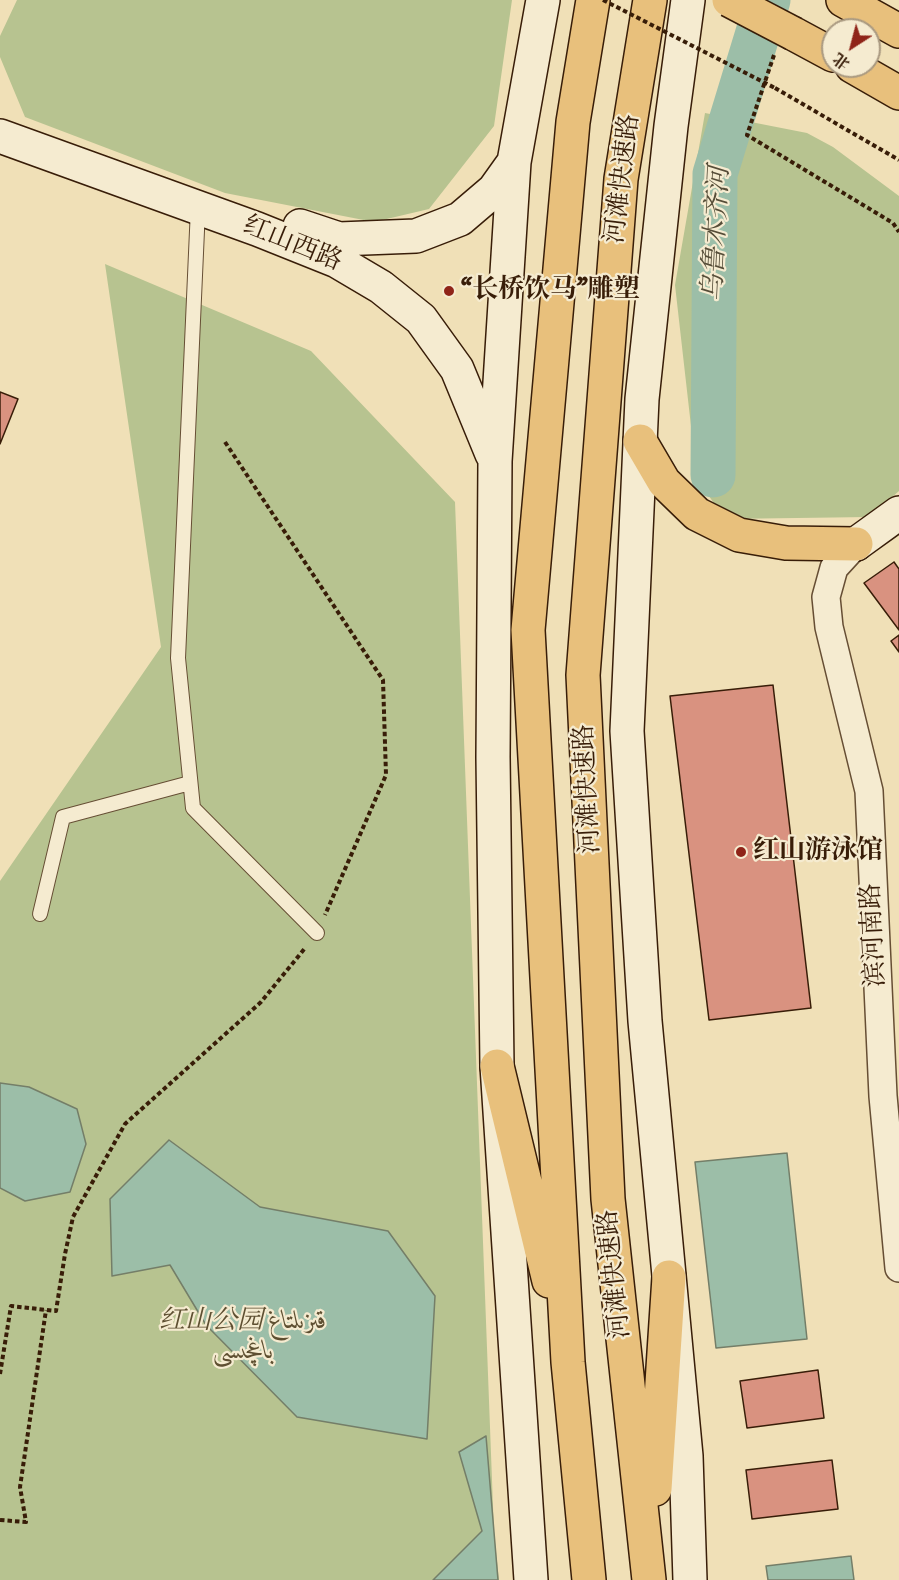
<!DOCTYPE html>
<html>
<head>
<meta charset="utf-8">
<style>
  body { margin:0 }
  #map { position:relative; width:899px; height:1580px; overflow:hidden; background:#f0e0b7; font-family:"IM FELL Double Pica","Noto Serif SC",serif }
  canvas { display:block }
  .north { position:absolute; left:821px; top:18px; width:60px; height:60px; box-sizing:border-box; background:#f5ebd0; border:2px solid #a99980; border-radius:50%; rotate:216deg; font-size:16px; font-weight:700; line-height:24px; text-align:center; color:#381d08 }
  .north::after { content:''; display:block; margin:auto; width:21px; height:27px; background:#8f2418; clip-path:polygon(50% 0,100% 100%,50% 72%,0 100%) }
</style>
</head>
<body>
<div id="map">
<canvas width="899" height="1580"></canvas>
<div class="north">北</div>
</div>
<script>
const g = document.querySelector('canvas').getContext('2d');
g.lineJoin = 'round';
function fillPath(path, color) { g.fillStyle = color; g.fill(path, 'evenodd'); }
const shape = rows => new Path2D(rows.map(r => 'M' + r).join(''));
function strokePath(path, color, width, dash) { g.strokeStyle = color; g.lineWidth = width; g.lineCap = dash ? 'butt' : 'round'; g.setLineDash(dash || []); g.stroke(path); }
function drawText(font, color, halo, rows, align = 'center') {
  g.font = font + ' "IM FELL Double Pica",Amiri,"Noto Serif SC",serif'; g.lineWidth = 4.5; g.setLineDash([]); g.textBaseline = 'middle'; g.strokeStyle = halo; g.fillStyle = color; for (const [text, x, y, turn = 0] of rows) {
    g.save(); g.translate(x, y); g.rotate((+turn || 0) * Math.PI / 180); g.textAlign = isNaN(turn) ? turn : align; if (halo) g.strokeText(text, 0, 0); g.fillText(text, 0, 0); g.restore();
  }
}
const green = shape([
  [17,0,512,0,494,126,429,209,374,222,225,193,25,117,0,57,0,36],
  [705,113,807,133,833,147,899,196,899,491,869,517,725,519,697,479,675,285],
  [105,264,311,351,455,502,494,1533,499,1580,0,1580,0,881,161,647]
]);
const water = shape([
  [0,1083,29,1087,77,1109,86,1144,70,1192,25,1201,0,1188,0,1083],
  [169,1140,260,1207,388,1231,435,1296,427,1439,297,1417,206,1325,170,1265,112,1276,110,1199,169,1140],
  [787,1153,807,1339,716,1348,695,1162,787,1153],
  [486,1436,498,1580,433,1580,482,1531,459,1452,486,1436],
  [851,1556,854,1580,768,1580,766,1566,851,1556]
]);
const river = shape([
  [713,475,715,174,768,0]
]);
const building = shape([
  [0,392,18,399,0,444,0,392],
  [894,562,899,569,899,630,864,583,894,562],
  [899,635,899,652,891,641,899,635],
  [773,685,811,1008,709,1020,670,696,773,685],
  [818,1370,824,1418,747,1428,740,1381,818,1370],
  [832,1460,838,1509,752,1519,746,1470,832,1460]
]);
const path = shape([
  [774,55,747,135,893,223,899,232],
  [775,88,899,160],
  [225,442,383,680,386,775,325,915],
  [0,1374,11,1306,56,1311,65,1254,73,1217,125,1124,261,1002,306,947],
  [0,1520,26,1522,20,1487,46,1310]
]);
const lane = shape([
  [198,208,178,658,193,808,317,933],
  [40,914,63,817,190,783]
]);
const street = shape([
  [856,544,834,568,826,597,829,627,869,791,883,1096,899,1268]
]);
const secondary = shape([
  [688,0,671,126,642,399,627,731,645,1021,686,1456,690,1580],
  [0,136,257,229,337,261,381,287,421,319,457,369,492,454],
  [300,226,339,239,416,236,460,219,494,190,514,162],
  [856,544,899,513],
  [531,1580,497,1066,493,757,495,461,514,162,543,0]
]);
const primary = shape([
  [843,0,899,31],
  [794,34,833,55],
  [852,66,899,93]
]);
const highway = shape([
  [640,441,664,482,697,514,739,535,786,543,856,544],
  [497,1066,549,1281],
  [655,1489,669,1277],
  [589,1580,568,1362,528,630,573,122,593,0],
  [649,1580,608,1199,583,675,621,179,650,0]
]);
const pathBridge = shape([
  [603,0,775,88]
]);
const primaryBridge = shape([
  [729,0,794,34]
]);
const markers = [
  [449,291,6,"#8f2418"],
  [741,852,6,"#8f2418"]
];
const streetNames = [
  ["河滩快速路",624,179,-83],
  ["红山西路",292,245,22],
  ["河滩快速路",589,789,-93],
  ["滨河南路",875,935,-93],
  ["河滩快速路",616,1274,-96]
];
const poiNames = [
  ["“长桥饮马”雕塑",461,291],
  ["红山游泳馆",753,852]
];
const parkNames = [
  ["红山公园 قىزىلتاغ",243,1322],
  ["باغچىسى",243,1352]
];
const waterNames = [
  ["乌鲁木齐河",718,234,-87]
];
fillPath(green, '#b7c390');
fillPath(water, '#9cbea8');
strokePath(water, '#747e68', 1.5);
strokePath(river, '#9cbea8', 45);
fillPath(building, '#d99280');
strokePath(building, '#381d08', 1.5);
strokePath(lane, '#664e34', 16);
strokePath(street, '#664e34', 30);
strokePath(secondary, '#381d08', 36);
strokePath(primary, '#381d08', 36);
strokePath(highway, '#381d08', 36);
strokePath(path, '#381d08', 4, [4.5, 3]);
strokePath(lane, '#f5ebd0', 14);
strokePath(street, '#f5ebd0', 27);
strokePath(secondary, '#f5ebd0', 33);
strokePath(primary, '#e8c07c', 33);
strokePath(highway, '#e8c07c', 33);
strokePath(primaryBridge, '#381d08', 36, []);
strokePath(pathBridge, '#381d08', 4, [4.5, 3]);
strokePath(primaryBridge, '#e8c07c', 33);
for (const [x, y, r, color] of markers) { const dot = new Path2D(); dot.arc(x, y, r, 0, 2 * Math.PI); g.fillStyle = color; g.fill(dot); strokePath(dot, '#f5ebd0', 2); }
drawText('26px', '#381d08', '#f5ebd0', streetNames);
drawText('bold 26px', '#381d08', '#f5ebd0', poiNames, 'left');
drawText('italic 26px', '#5e4f31', '#f5ebd0', parkNames);
drawText('italic 27px', '#564d38', '#f5ebd0', waterNames);
</script>
</body>
</html>
